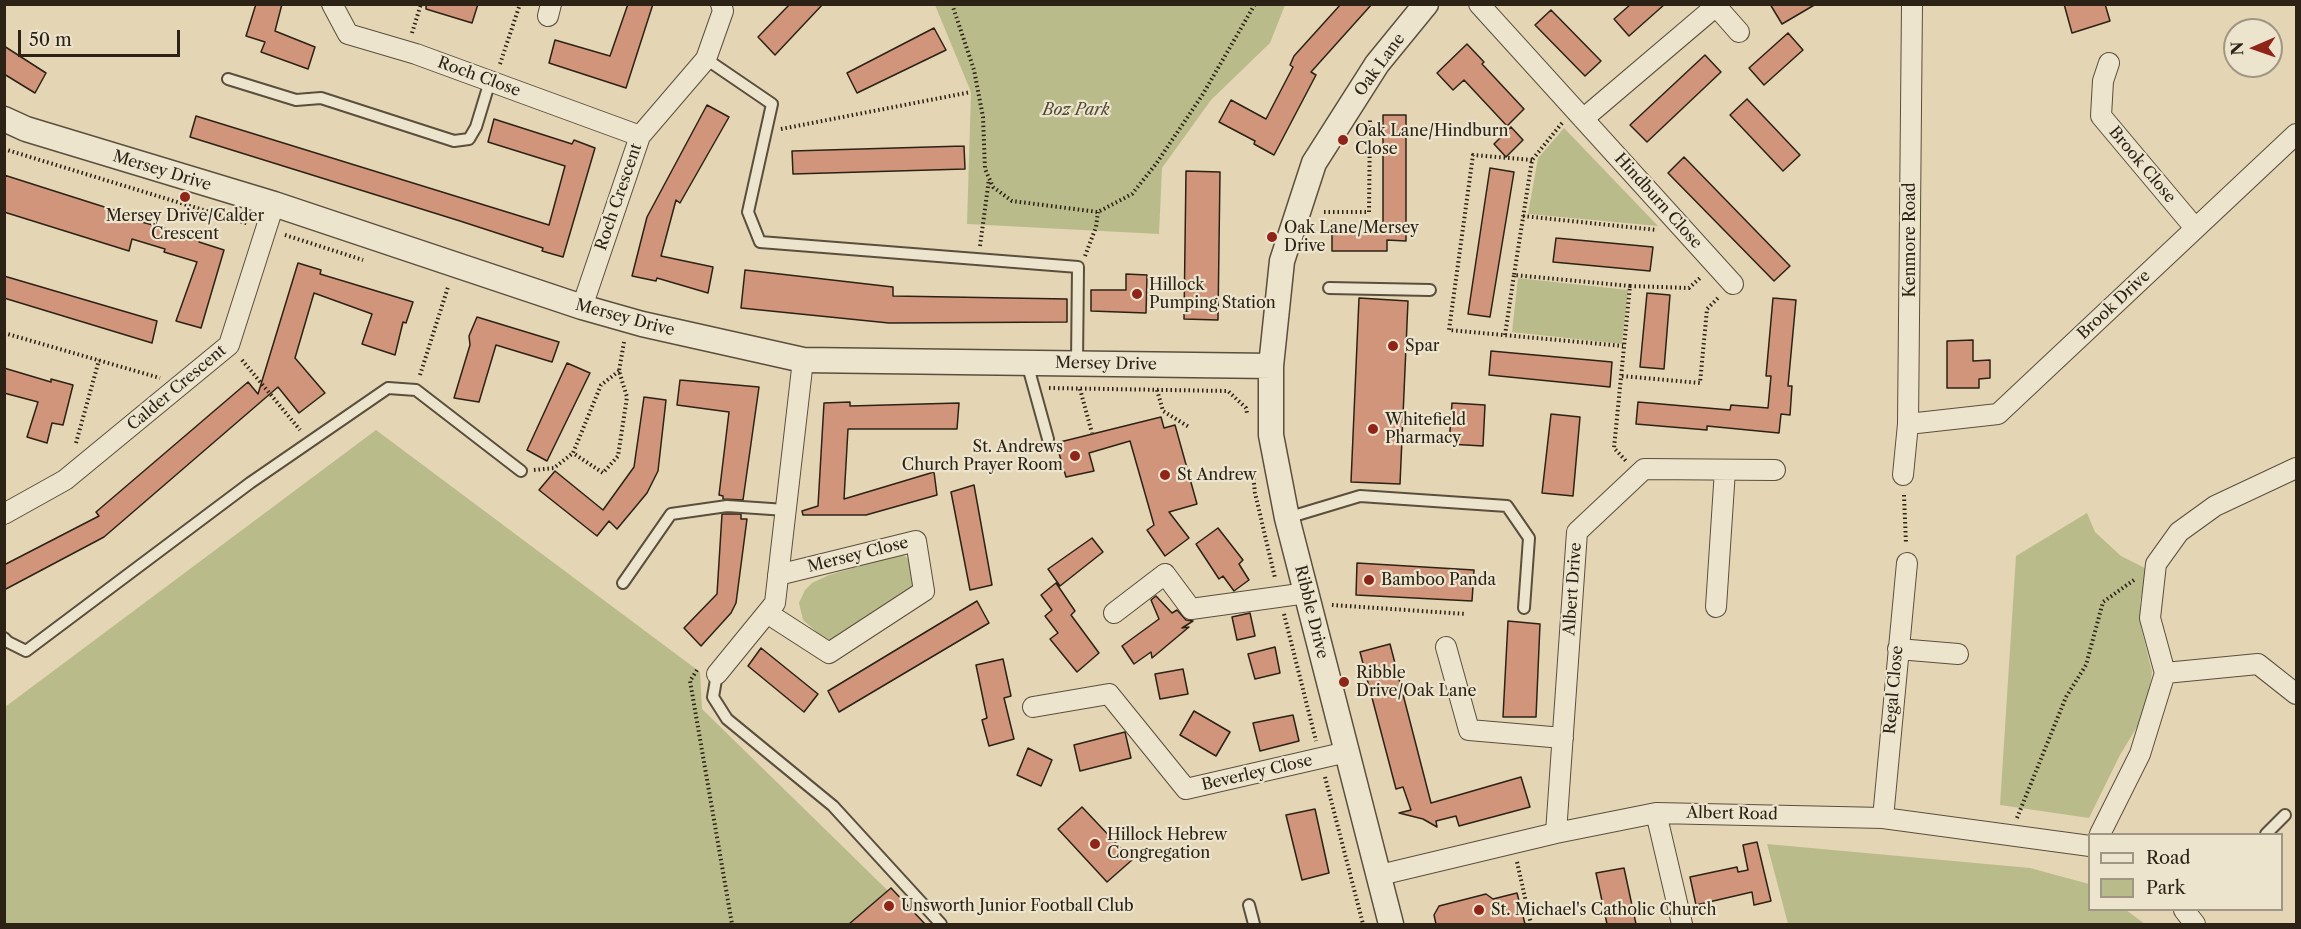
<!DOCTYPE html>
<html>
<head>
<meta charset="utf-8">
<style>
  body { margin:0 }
  #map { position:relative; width:2301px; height:929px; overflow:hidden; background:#e4d5b4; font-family:"Libre Caslon Text",serif }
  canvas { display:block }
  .frame { position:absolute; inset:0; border:6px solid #2c2215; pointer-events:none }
  .legend { position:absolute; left:2088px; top:833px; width:195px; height:78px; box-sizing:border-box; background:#ede4ce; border:2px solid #a09684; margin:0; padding:8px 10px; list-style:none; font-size:18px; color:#2c2215 }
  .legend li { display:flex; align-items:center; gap:12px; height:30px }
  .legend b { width:30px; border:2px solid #a09684 }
  .north { position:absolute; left:2223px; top:18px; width:60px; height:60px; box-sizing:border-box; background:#ede4ce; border:2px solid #a09684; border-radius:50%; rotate:268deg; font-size:16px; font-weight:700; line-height:24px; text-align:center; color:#2c2215 }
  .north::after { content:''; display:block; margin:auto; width:21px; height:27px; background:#8f2418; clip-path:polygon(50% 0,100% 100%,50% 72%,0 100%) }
  .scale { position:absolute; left:18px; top:30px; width:162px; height:27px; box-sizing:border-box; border:3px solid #2c2215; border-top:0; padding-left:8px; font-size:18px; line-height:21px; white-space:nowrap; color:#2c2215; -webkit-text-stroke:4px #ede4ce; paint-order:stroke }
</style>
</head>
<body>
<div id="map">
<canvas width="2301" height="929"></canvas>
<div class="frame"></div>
<ul class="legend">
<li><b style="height:8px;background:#ede4ce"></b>Road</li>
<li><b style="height:16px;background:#b9bc8a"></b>Park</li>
</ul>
<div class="north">N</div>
<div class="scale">50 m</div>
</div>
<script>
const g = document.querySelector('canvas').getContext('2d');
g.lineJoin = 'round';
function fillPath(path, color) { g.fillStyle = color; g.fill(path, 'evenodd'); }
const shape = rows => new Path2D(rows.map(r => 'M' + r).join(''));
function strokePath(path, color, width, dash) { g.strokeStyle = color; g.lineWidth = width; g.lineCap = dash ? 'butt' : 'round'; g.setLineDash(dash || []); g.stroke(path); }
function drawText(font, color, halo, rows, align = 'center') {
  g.font = font + ' "Libre Caslon Text",serif'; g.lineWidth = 4.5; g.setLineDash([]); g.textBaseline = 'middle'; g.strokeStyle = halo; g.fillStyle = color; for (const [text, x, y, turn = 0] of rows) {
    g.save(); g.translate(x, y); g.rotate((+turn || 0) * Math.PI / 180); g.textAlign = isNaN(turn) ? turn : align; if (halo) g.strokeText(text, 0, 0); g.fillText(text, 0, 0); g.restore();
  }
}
const green = shape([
  [935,5,1285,5,1270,43,1211,100,1162,168,1159,234,967,224,971,92],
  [1564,128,1658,226,1528,214,1538,158],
  [1518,278,1628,290,1622,344,1512,332],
  [376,430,700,672,702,709,922,924,5,924,5,707],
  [2087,513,2095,532,2121,556,2147,569,2140,602,2141,627,2152,672,2146,712,2120,755,2089,818,2000,805,2016,556],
  [904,555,911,562,915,588,834,642,820,635,803,620,799,603,805,590,812,583,829,575,895,556],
  [1767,844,2030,868,2089,884,2090,910,2126,910,2145,924,1788,924]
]);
const building = shape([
  [256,4,282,4,275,31,315,47,308,69,261,52,265,42,246,36,256,4],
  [426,4,478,4,472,23,426,9,426,4],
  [628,4,653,4,626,88,549,63,555,40,610,56,628,4],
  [790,4,823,4,775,55,758,37,790,4],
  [1341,4,1372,4,1311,72,1316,75,1274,155,1254,144,1255,141,1219,122,1231,100,1266,119,1293,67,1290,65,1294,56,1341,4],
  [1631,4,1665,4,1629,36,1614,19,1631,4],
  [1770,4,1816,4,1782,24,1770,4],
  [2064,4,2105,4,2110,21,2072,33,2064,4],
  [1551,10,1601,61,1585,76,1535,25,1551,10],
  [934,28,946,50,857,93,847,73,934,28],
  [1788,33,1803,50,1764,85,1749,68,1788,33],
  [1467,44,1484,62,1482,64,1524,109,1507,126,1464,80,1453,90,1437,73,1467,44],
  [4,46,46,73,35,93,4,74,4,46],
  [1705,55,1721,72,1647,142,1630,125,1705,55],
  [1747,99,1800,155,1783,171,1730,115,1747,99],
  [707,105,729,117,680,203,676,200,661,256,713,267,708,293,657,278,656,281,632,276,647,217,707,105],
  [1383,115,1406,115,1406,241,1387,240,1387,251,1332,251,1332,228,1383,228,1383,115],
  [196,116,549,225,565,166,488,142,494,119,572,144,574,140,595,148,563,257,542,251,543,248,460,221,190,137,196,116],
  [1511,127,1523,140,1506,157,1494,144,1511,127],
  [964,146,965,169,793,174,792,151,964,146],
  [1684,157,1790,266,1774,281,1668,173,1684,157],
  [1490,168,1514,172,1490,317,1468,314,1490,168],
  [1186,171,1220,172,1218,320,1184,319,1186,171],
  [4,175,139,218,138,221,200,238,199,242,224,250,201,328,176,321,197,262,164,252,165,249,132,239,129,251,4,212,4,175],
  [1556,238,1653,247,1650,271,1553,262,1556,238],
  [298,263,321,270,320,274,413,302,406,323,403,322,395,355,362,344,372,314,314,293,295,358,325,393,299,413,278,387,104,537,4,590,4,565,99,516,96,512,248,382,258,394,298,263],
  [745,270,893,287,893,296,1067,299,1067,322,889,323,741,308,745,270],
  [1126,274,1147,275,1146,313,1091,311,1091,290,1126,290,1126,274],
  [4,276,157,321,152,343,4,298,4,276],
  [1647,293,1670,295,1664,369,1640,367,1647,293],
  [1359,298,1408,301,1400,484,1351,482,1359,298],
  [1773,298,1796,300,1788,386,1792,386,1790,415,1781,414,1779,433,1707,426,1707,430,1636,424,1638,402,1730,410,1731,405,1768,408,1771,376,1766,376,1773,298],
  [477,317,559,342,552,362,496,345,479,402,454,398,470,345,469,336,477,317],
  [1973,340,1973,361,1990,360,1990,378,1979,379,1979,388,1947,388,1947,341,1973,340],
  [1491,351,1612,362,1610,387,1489,375,1491,351],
  [567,363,590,373,547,461,527,450,567,363],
  [4,368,51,382,51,379,73,385,63,425,52,423,47,443,27,437,38,402,4,393,4,368],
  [680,380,759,387,743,500,723,499,723,496,719,495,729,412,677,405,680,380],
  [644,397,666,400,658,471,647,493,617,529,609,521,597,536,539,490,555,471,603,510,634,467,644,397],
  [850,402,850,406,959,403,957,429,848,429,844,499,934,472,937,495,866,515,803,515,802,511,818,506,824,403,850,402],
  [1452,403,1485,405,1483,446,1449,444,1452,403],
  [1551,414,1580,417,1573,496,1542,493,1551,414],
  [1161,417,1164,428,1175,425,1197,504,1169,512,1189,538,1165,556,1147,530,1154,525,1130,441,1089,453,1094,471,1066,477,1056,443,1161,417],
  [974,485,992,585,970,590,951,492,974,485],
  [722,514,741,514,741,519,747,519,736,603,731,613,701,646,684,628,717,594,722,514],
  [1218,528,1243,560,1239,564,1249,580,1234,591,1223,576,1219,579,1196,544,1218,528],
  [1092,538,1103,552,1060,586,1048,569,1092,538],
  [1357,563,1474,570,1472,601,1356,595,1357,563],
  [1056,583,1075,611,1071,615,1099,653,1077,672,1050,639,1058,633,1045,616,1052,610,1041,595,1056,583],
  [1156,596,1172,613,1177,610,1186,620,1193,621,1182,628,1189,627,1152,658,1151,652,1134,664,1122,646,1159,619,1151,600,1156,596],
  [977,601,989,623,839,712,828,691,977,601],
  [1250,613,1255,636,1237,640,1232,617,1250,613],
  [1508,621,1540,624,1536,717,1503,717,1508,621],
  [1390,644,1431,803,1521,777,1530,807,1459,826,1456,816,1436,821,1437,827,1423,819,1399,813,1411,810,1403,787,1396,789,1360,652,1390,644],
  [1275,647,1280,673,1255,679,1248,654,1275,647],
  [761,648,818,694,804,712,748,666,761,648],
  [1003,659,1011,696,1004,698,1014,739,989,746,982,720,987,718,976,665,1003,659],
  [1183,669,1188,694,1160,699,1155,674,1183,669],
  [1194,711,1230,732,1216,756,1180,735,1194,711],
  [1293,715,1299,741,1260,751,1253,723,1293,715],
  [1125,732,1131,758,1080,771,1074,745,1125,732],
  [1028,748,1052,760,1041,786,1017,775,1028,748],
  [1082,807,1132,860,1107,882,1058,829,1082,807],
  [1315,809,1329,873,1302,880,1286,815,1315,809],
  [1757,842,1771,901,1754,905,1752,892,1696,905,1690,877,1737,867,1738,872,1748,870,1743,845,1757,842],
  [1624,868,1636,924,1607,924,1596,873,1624,868],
  [891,888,925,924,849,924,891,888],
  [1517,893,1525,924,1436,924,1434,915,1439,906,1486,894,1493,899,1517,893]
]);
const path = shape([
  [952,4,974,70,983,117,985,169,993,187,1012,201,1098,212,1132,194,1156,164,1203,94,1255,4],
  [412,33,421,4],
  [500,64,520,4],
  [1562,123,1532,160,1514,275,1630,286,1614,448,1626,461],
  [781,129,971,92],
  [4,149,249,224],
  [1532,160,1473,155,1449,330,1623,346],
  [1324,212,1369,212,1370,119],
  [1523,216,1657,230],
  [285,235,363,260],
  [980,246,989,179],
  [1085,256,1096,227,1098,212],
  [1630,286,1689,288,1700,278],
  [4,333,160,378],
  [1505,335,1514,275],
  [242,360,300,430],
  [619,371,601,385,573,453,603,473,618,456,627,397,619,371,624,342],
  [420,375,448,287],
  [1622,376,1700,383,1707,309,1719,297],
  [1049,388,1228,391,1246,408,1247,413],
  [1080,389,1092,433],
  [1157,390,1163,411,1189,427],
  [76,443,99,360],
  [534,470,554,468,573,453],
  [1253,474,1255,493,1275,578],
  [1904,495,1906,544],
  [1332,605,1466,614],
  [1284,614,1316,741],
  [697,670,690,681,732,924],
  [1325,777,1363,924],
  [2017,818,2066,697,2086,665,2103,602,2134,580],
  [1517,862,1531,924]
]);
const service = shape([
  [706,59,772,104,748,212,760,242,1078,267,1077,363],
  [228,79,296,100,321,98,454,141,469,139,476,127,490,81],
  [1329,288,1430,290],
  [1027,363,1048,439],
  [1287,518,1360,496,1507,506,1529,538,1524,608],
  [623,583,671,514,727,506,786,510],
  [4,638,8,642,26,651,250,483,388,388,416,390,521,471],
  [717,674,713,697,727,719,833,806,941,924],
  [2266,834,2285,815],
  [1249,905,1254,924]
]);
const minor = shape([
  [332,4,348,34,416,54,640,136],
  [1479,4,1733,284],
  [548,16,551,4],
  [2109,63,2103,81,2101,116,2195,228],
  [1583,119,1716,6,1739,32],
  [582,307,640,136,706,59,723,11,721,4],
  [1908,424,1998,414,2296,134],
  [1903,475,1908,424,1912,4],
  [4,514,65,480,229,345,274,204],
  [1716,607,1725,470],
  [767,613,829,653,924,591,916,541,778,575],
  [1114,613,1165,574,1191,609,1307,593],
  [1446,647,1469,730,1563,738],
  [1898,649,1958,654],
  [2165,673,2258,664,2296,694],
  [717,674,775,603,803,360],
  [1033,707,1109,694,1186,789,1347,752],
  [1656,813,1682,924],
  [1883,818,1907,563],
  [1556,833,1577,532,1644,469,1775,470],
  [2100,834,2140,754,2165,673,2150,618,2156,564,2179,532,2215,506,2296,468],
  [1380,875,1556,833,1656,813,1883,818,2090,846],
  [2184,910,2195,924]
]);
const tertiary = shape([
  [4,119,26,129,274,204,582,307,642,324,803,360,1271,366],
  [1391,924,1287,518,1271,435,1271,366,1282,261,1314,163,1377,64,1426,4]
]);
const markers = [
  [1343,140,6,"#8f2418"],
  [185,197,6,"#8f2418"],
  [1272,237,6,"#8f2418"],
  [1137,294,6,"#8f2418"],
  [1393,346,6,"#8f2418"],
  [1373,429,6,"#8f2418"],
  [1075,456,6,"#8f2418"],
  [1165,475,6,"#8f2418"],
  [1369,580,6,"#8f2418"],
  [1344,682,6,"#8f2418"],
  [1095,844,6,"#8f2418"],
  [889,906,6,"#8f2418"],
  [1479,910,6,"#8f2418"]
];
const streetNames = [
  ["Oak Lane",1380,65,-54],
  ["Roch Close",479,77,20],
  ["Brook Close",2142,165,50],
  ["Mersey Drive",162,171,17],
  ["Roch Crescent",619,197,-71],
  ["Hindburn Close",1658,201,48],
  ["Kenmore Road",1910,240,-90],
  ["Brook Drive",2114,305,-43],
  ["Mersey Drive",625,318,15],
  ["Mersey Drive",1106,364,1],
  ["Calder Crescent",177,388,-40],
  ["Mersey Close",858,555,-14],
  ["Albert Drive",1573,589,-86],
  ["Ribble Drive",1311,612,76],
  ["Regal Close",1894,690,-85],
  ["Beverley Close",1257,773,-13],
  ["Albert Road",1732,814,1]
];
const parkNames = [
  ["Boz Park",1076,110]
];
const poiNames = [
  ["Oak Lane/Hindburn",1355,131],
  ["Close",1355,149],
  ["Mersey Drive/Calder",185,216,"center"],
  ["Crescent",185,234,"center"],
  ["Oak Lane/Mersey",1284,228],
  ["Drive",1284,246],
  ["Hillock",1149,285],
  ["Pumping Station",1149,303],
  ["Spar",1405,346],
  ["Whitefield",1385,420],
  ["Pharmacy",1385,438],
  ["St. Andrews",1063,447,"right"],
  ["Church Prayer Room",1063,465,"right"],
  ["St Andrew",1177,475],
  ["Bamboo Panda",1381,580],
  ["Ribble",1356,673],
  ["Drive/Oak Lane",1356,691],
  ["Hillock Hebrew",1107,835],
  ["Congregation",1107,853],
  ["Unsworth Junior Football Club",901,906],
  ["St. Michael's Catholic Church",1491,910]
];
fillPath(green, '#b9bc8a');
fillPath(building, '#d1957b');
strokePath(building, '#2c2215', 1.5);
strokePath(service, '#5a4f3d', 14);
strokePath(minor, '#5a4f3d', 22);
strokePath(tertiary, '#5a4f3d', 27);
strokePath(path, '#2c2215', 4, [1.5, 3]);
strokePath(service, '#ede4ce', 10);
strokePath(minor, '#ede4ce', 20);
strokePath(tertiary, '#ede4ce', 24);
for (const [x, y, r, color] of markers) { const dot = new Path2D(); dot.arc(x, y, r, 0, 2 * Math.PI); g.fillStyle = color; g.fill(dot); strokePath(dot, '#ede4ce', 2); }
drawText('16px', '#2c2215', '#ede4ce', streetNames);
drawText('italic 16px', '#4f4832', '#ede4ce', parkNames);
drawText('16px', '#2c2215', '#ede4ce', poiNames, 'left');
</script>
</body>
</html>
